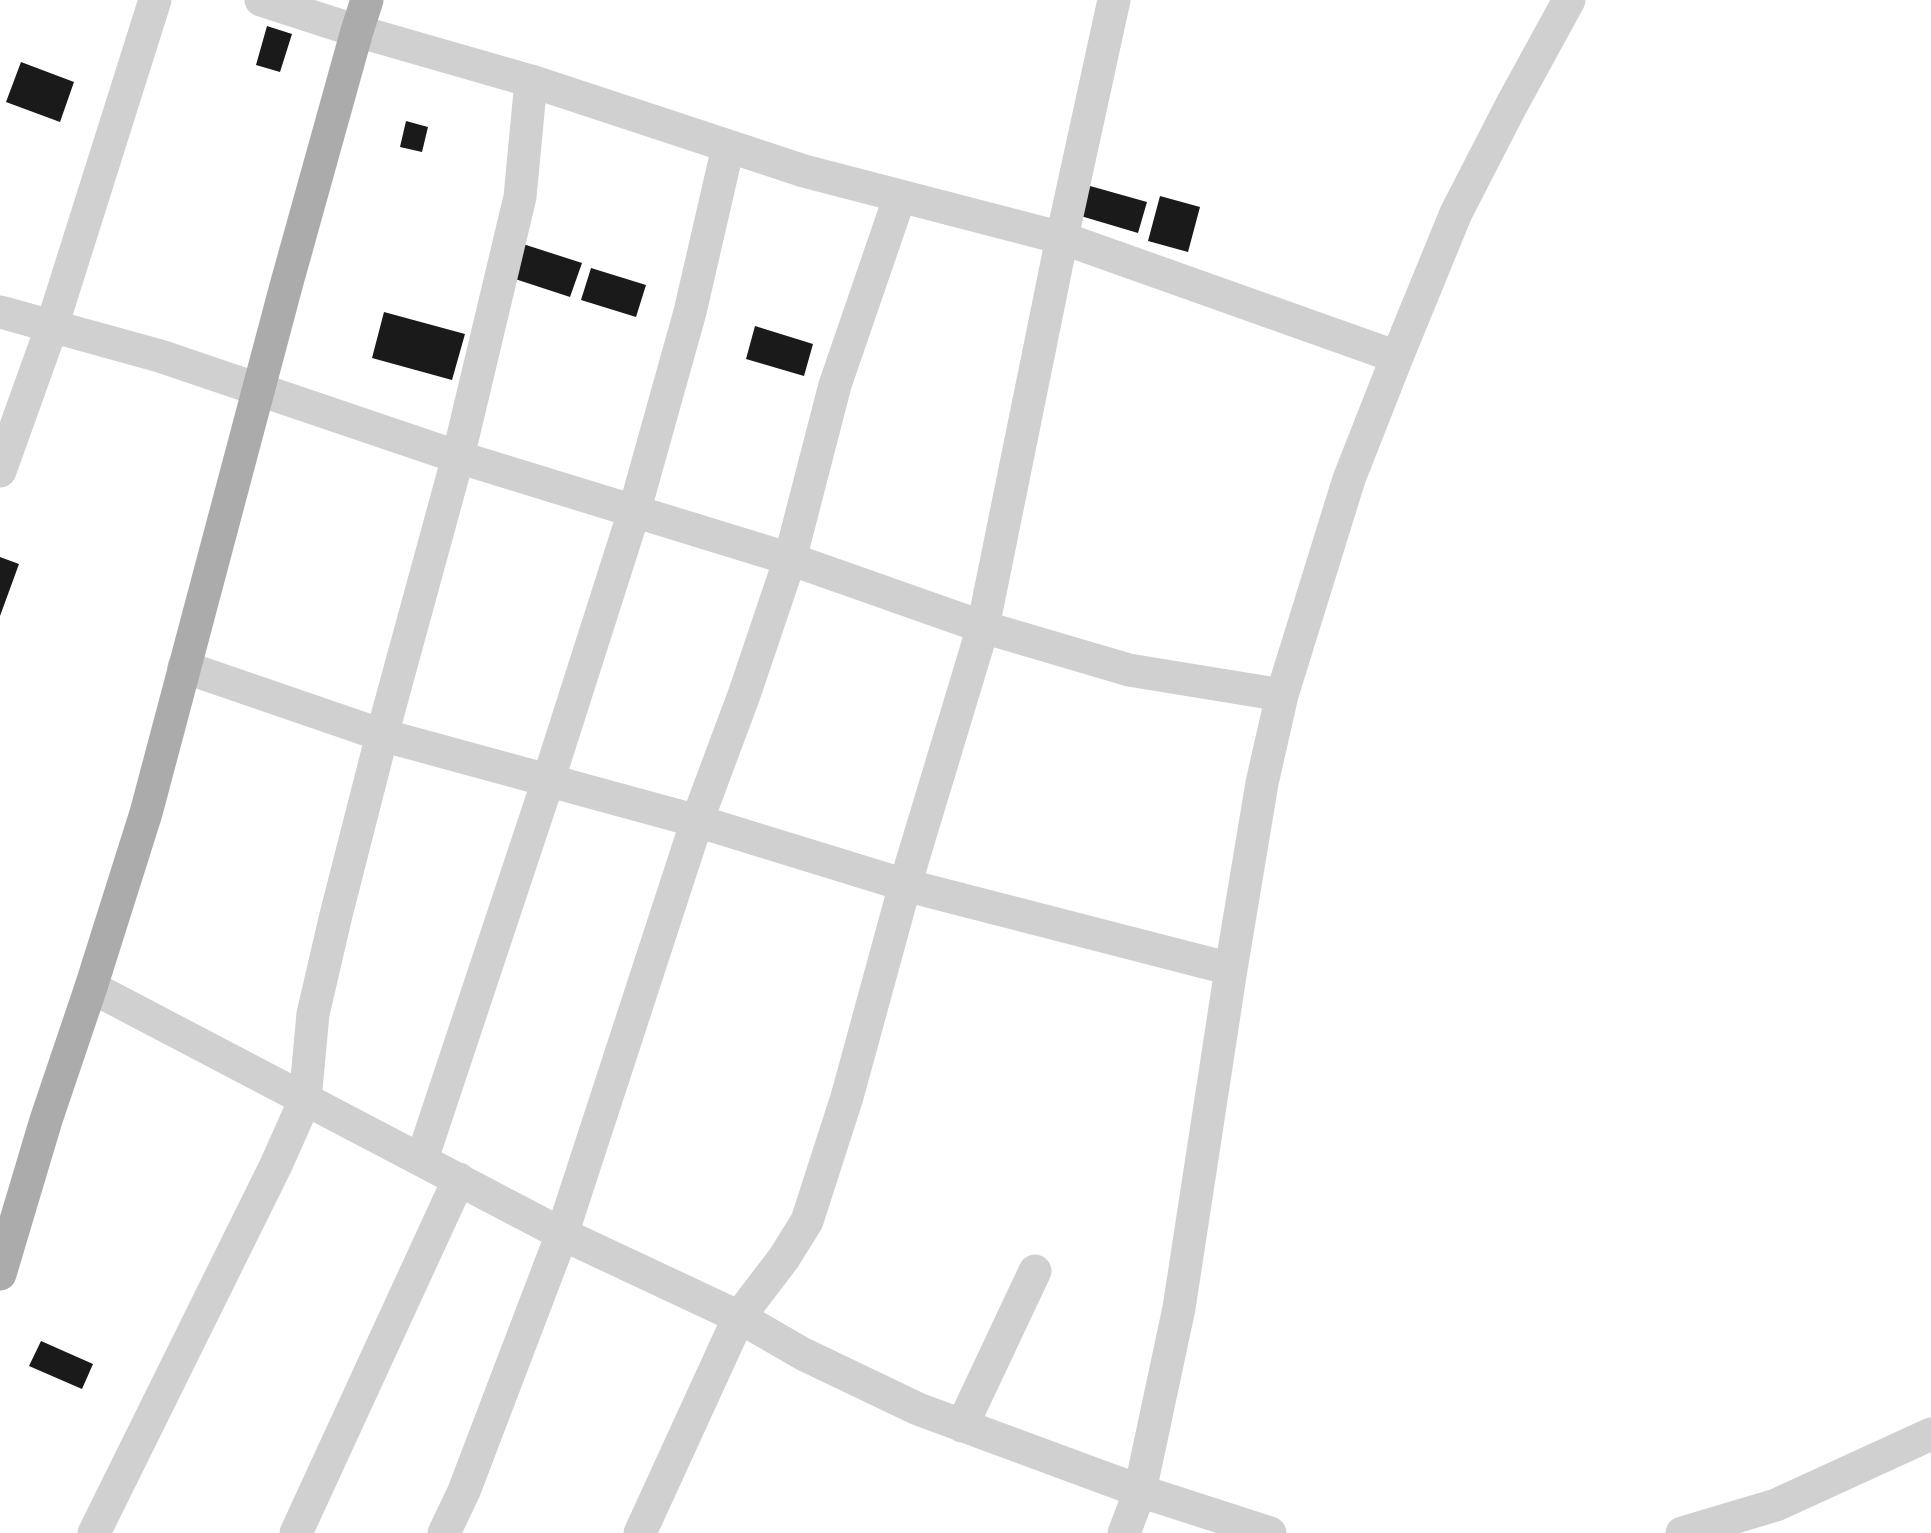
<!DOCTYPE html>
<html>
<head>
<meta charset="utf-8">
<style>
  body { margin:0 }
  canvas { display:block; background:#fff }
</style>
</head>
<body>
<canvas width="1931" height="1533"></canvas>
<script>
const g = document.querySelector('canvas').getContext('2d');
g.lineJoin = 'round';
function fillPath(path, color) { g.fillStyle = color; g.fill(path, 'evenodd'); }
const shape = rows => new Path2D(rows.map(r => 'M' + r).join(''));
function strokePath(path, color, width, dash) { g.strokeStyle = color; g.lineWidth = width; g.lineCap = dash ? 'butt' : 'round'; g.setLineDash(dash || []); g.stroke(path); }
const building = shape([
  [267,26,292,34,280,72,256,65],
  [21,62,74,82,60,122,6,102],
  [406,121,428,127,422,152,400,147],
  [1083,184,1147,202,1138,233,1074,214],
  [1160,196,1200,207,1188,252,1148,241],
  [523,244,582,263,570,297,512,278],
  [591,268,646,285,636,317,581,300],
  [384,312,465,334,452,380,372,358],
  [755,326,813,344,804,376,746,359],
  [0,557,19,564,0,616],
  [41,1341,93,1364,82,1389,29,1366]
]);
const minor = shape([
  [261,0,357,31,531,81,804,171,1062,238,1397,357],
  [0,312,160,356,458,457,790,559,983,627,1129,670,1282,695],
  [0,471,52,326,155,0],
  [184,667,382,735,697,821,905,885,1231,969],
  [91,987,562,1234,739,1317,803,1354,918,1409,1140,1491,1270,1533],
  [422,1159,548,781,634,512,690,312,728,147],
  [962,1426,1035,1271],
  [94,1533,276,1165,305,1100,313,1014,336,915,382,735,458,457,520,197,531,81],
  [296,1533,459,1179],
  [444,1533,464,1491,562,1234,697,821,744,695,790,559,835,385,900,196],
  [640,1533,739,1317,784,1258,807,1221,847,1097,905,885,983,627,1062,238,1114,0],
  [1124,1533,1140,1491,1179,1308,1231,969,1262,783,1282,695,1349,479,1397,357,1456,213,1511,106,1569,0],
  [1682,1533,1776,1505,1931,1434]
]);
const major = shape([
  [0,1274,46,1120,91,987,146,813,286,286,357,31,367,0]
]);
fillPath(building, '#1a1a1a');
strokePath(minor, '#d0d0d0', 33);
strokePath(major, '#ababab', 33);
</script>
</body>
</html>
